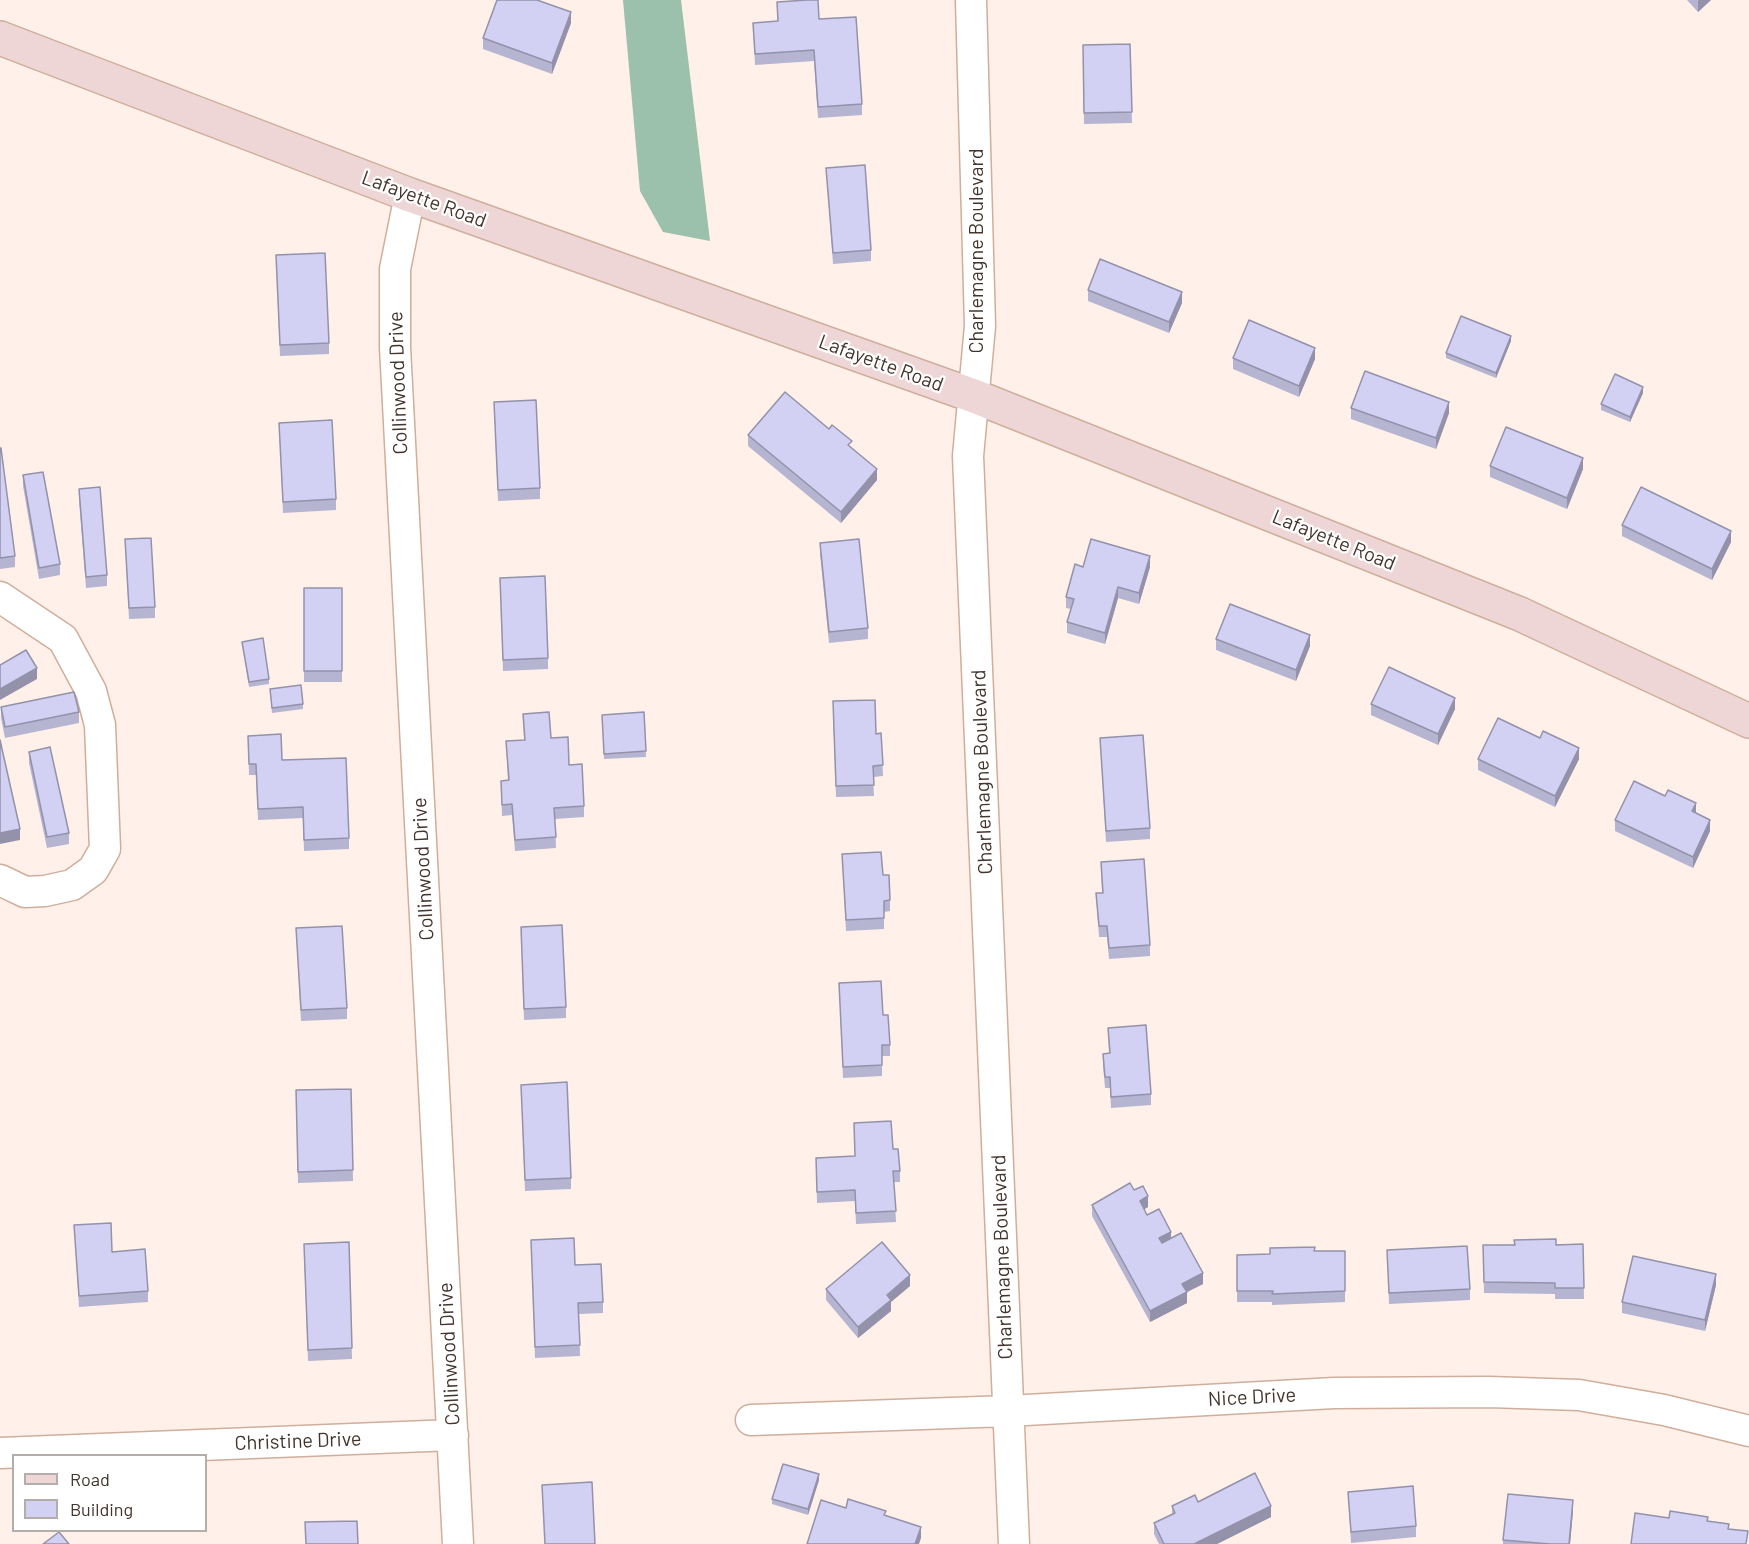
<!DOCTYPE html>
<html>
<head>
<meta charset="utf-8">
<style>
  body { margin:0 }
  #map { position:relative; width:1749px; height:1544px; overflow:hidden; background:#fff0e9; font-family:Barlow,sans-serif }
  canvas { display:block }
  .legend { position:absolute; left:12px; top:1454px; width:195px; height:78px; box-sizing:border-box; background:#fff; border:2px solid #b4aeab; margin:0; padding:8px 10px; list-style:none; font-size:18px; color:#43352e }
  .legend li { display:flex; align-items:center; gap:12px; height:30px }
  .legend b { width:30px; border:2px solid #b4aeab }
</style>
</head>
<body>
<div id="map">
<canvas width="1749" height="1544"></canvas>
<ul class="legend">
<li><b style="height:8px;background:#efd6d6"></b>Road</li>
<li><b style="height:16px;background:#d2d1f3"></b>Building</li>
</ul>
</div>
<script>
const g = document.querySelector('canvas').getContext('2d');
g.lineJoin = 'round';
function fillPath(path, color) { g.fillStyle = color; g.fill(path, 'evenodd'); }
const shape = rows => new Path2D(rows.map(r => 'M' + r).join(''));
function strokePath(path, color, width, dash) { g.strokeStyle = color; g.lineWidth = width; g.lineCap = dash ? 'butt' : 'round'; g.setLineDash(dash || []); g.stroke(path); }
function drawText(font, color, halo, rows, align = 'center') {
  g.font = font + ' Barlow,sans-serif'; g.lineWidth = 4.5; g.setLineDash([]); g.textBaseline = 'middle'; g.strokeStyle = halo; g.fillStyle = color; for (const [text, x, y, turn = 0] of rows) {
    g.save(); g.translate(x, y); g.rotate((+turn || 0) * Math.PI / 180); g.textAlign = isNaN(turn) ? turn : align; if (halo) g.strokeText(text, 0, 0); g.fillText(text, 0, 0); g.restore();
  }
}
const forest = shape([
  [623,0,681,0,710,241,663,232,640,191]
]);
const minor = shape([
  [971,0,980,326,968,456,1014,1544],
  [410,195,395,269,395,347,458,1544],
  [0,597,63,639,91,691,100,725,105,849,93,870,72,885,45,891,25,892,0,880],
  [751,1420,1008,1411,1334,1393,1489,1392,1579,1395,1664,1410,1749,1431],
  [0,1453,453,1435]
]);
const secondary = shape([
  [0,38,410,195,974,396,1520,614,1749,721]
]);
const wall = shape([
  [1687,0,1711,0,1698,12],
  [777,2,819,19,862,104,862,115,818,118,814,61,755,65,753,23,777,21],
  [571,23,552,74,483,49,483,38],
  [1130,44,1132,123,1084,124,1083,45],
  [826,168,871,250,871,261,833,264],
  [276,255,329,343,329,354,280,356],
  [1088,290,1182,303,1169,333,1088,301],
  [1511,341,1496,378,1446,358,1446,353],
  [1233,358,1315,359,1299,397,1233,369],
  [1643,393,1630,422,1601,410,1601,404],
  [494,402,540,488,540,499,498,501],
  [1351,408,1449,413,1436,449,1351,419],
  [279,423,336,499,336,510,283,513],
  [829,429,852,448,877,480,841,523,748,446,748,435],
  [0,448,15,556,15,567,0,569],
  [1490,466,1583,469,1567,509,1490,477],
  [23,475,60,564,60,575,39,579,23,486],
  [79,489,107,575,107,586,86,588,79,500],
  [1622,525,1731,542,1712,580,1622,536],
  [125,539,155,607,155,618,129,619],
  [820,543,868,628,868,639,829,643,820,554],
  [1083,567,1150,567,1139,604,1118,598,1105,644,1067,633,1067,622,1071,609,1066,608,1066,597],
  [500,578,548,658,548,669,503,671],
  [304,588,342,588,342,682,304,682],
  [1216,639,1310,646,1296,681,1216,650],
  [242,642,269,679,269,684,249,687],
  [270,689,303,704,303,709,272,713],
  [1371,704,1455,709,1438,745,1371,715],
  [1,707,79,712,79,723,5,738,1,718],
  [644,712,646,757,604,759,602,715],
  [833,712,876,734,881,733,883,776,873,777,874,796,836,797],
  [523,714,551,738,569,765,584,806,584,817,555,819,556,848,515,851,512,815,502,816,501,781,508,781,506,741,524,740],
  [248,736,282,760,349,838,349,849,304,851,303,818,258,820,256,775,249,775],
  [1100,738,1150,828,1150,839,1106,842],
  [29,752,69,833,69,844,47,848,29,763],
  [1478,759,1579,759,1555,807,1478,770],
  [1696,813,1710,831,1693,868,1615,831,1615,820],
  [842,854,883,875,890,900,890,911,884,912,884,929,846,931],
  [1101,862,1150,945,1150,956,1109,959,1107,937,1099,937,1096,893,1102,893],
  [521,927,566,1007,566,1018,524,1020],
  [296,928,347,1008,347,1019,301,1021],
  [839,983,883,1015,890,1045,890,1056,882,1056,882,1076,843,1078],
  [1108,1028,1151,1094,1151,1105,1111,1108,1110,1088,1105,1088,1103,1065,1103,1054,1109,1053],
  [521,1085,571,1178,571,1189,525,1191],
  [351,1089,353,1181,298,1183,296,1090],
  [854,1123,893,1149,900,1171,900,1182,894,1182,896,1222,856,1224,855,1201,817,1203,816,1158,855,1156],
  [1134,1190,1148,1207,1144,1209,1147,1215,1171,1239,1203,1284,1187,1292,1187,1303,1150,1322,1092,1216,1092,1205],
  [74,1225,112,1252,148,1291,148,1302,79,1307],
  [531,1240,575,1265,603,1302,603,1313,579,1314,580,1356,535,1358],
  [349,1242,352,1359,308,1361,304,1254],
  [1583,1244,1584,1299,1555,1299,1555,1294,1484,1293,1483,1245],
  [1387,1250,1470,1289,1470,1300,1389,1304],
  [1315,1251,1345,1251,1345,1302,1272,1305,1272,1302,1237,1302,1237,1255,1270,1254],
  [1716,1285,1705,1331,1622,1313,1622,1302],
  [910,1286,891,1302,891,1311,858,1338,826,1300,826,1289],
  [819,1480,808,1515,772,1504,772,1499],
  [1348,1492,1416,1526,1416,1537,1351,1543],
  [1198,1502,1271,1517,1217,1544,1159,1544,1154,1534,1154,1523,1172,1514,1172,1506],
  [1573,1511,1570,1544,1503,1544,1503,1540]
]);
const shadedWall = shape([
  [1699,0,1711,0,1698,12,1698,1],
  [571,12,571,23,552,74,552,63],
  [1182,292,1182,303,1169,333,1169,322],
  [1511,336,1511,341,1496,378,1496,373],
  [1315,348,1315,359,1299,397,1299,386],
  [1643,387,1643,393,1630,422,1630,417],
  [1449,402,1449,413,1436,449,1436,438],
  [1583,458,1583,469,1567,509,1567,498],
  [877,469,877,480,841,523,841,512],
  [1731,531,1731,542,1712,580,1712,569],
  [1150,556,1150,567,1139,604,1139,593],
  [1118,587,1118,598,1105,644,1105,633],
  [1310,635,1310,646,1296,681,1296,670],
  [37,668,37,679,0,700,0,689],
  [1455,698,1455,709,1438,745,1438,734],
  [1579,748,1579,759,1555,807,1555,796],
  [1696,803,1696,814,1692,811],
  [1710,820,1710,831,1693,868,1693,857],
  [20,829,20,840,0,844,0,833],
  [1148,1196,1148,1207,1140,1212,1140,1201],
  [1171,1232,1171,1243,1159,1249,1159,1238],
  [1203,1273,1203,1284,1187,1292,1187,1303,1150,1322,1150,1311,1182,1284],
  [1716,1274,1716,1285,1705,1331,1705,1320],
  [910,1275,910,1286,891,1302,891,1311,858,1338,858,1327,887,1295],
  [819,1474,819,1480,808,1515,808,1509],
  [1573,1500,1573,1511,1570,1544,1569,1544],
  [1271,1506,1271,1517,1217,1544,1194,1544],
  [921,1527,921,1538,919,1544,915,1544]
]);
const building = shape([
  [497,0,537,0,571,12,552,63,483,38,497,0],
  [807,0,818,0,819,19,856,17,862,104,818,107,814,50,755,54,753,23,778,21,777,2,807,0],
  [1130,44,1132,112,1084,113,1083,45,1130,44],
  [865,165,871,250,833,253,826,168,865,165],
  [325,253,329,343,280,345,276,255,325,253],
  [1100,259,1182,292,1169,322,1088,290,1100,259],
  [1461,316,1511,336,1496,373,1446,353,1461,316],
  [1249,320,1315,348,1299,386,1233,358,1249,320],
  [1365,371,1449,402,1436,438,1351,408,1365,371],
  [1615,374,1643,387,1630,417,1601,404,1615,374],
  [785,392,829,429,832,425,852,441,848,445,877,469,841,512,748,435,785,392],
  [536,400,540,488,498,490,494,402,536,400],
  [332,420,336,499,283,502,279,423,332,420],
  [1506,427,1583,458,1567,498,1490,466,1506,427],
  [0,448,1,448,15,556,0,558,0,448],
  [43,472,60,564,39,568,23,475,43,472],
  [100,487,107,575,86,577,79,489,100,487],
  [1641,487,1731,531,1712,569,1622,525,1641,487],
  [151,538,155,607,129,608,125,539,151,538],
  [859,539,868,628,829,632,820,543,859,539],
  [1091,539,1150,556,1139,593,1118,587,1105,633,1067,622,1074,599,1066,597,1075,564,1083,567,1091,539],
  [545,576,548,658,503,660,500,578,545,576],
  [304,588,342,588,342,671,304,671,304,588],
  [1230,604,1310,635,1296,670,1216,639,1230,604],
  [263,638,269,679,249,682,242,642,263,638],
  [26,650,37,668,0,689,0,665,26,650],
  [1389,667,1455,698,1438,734,1371,704,1389,667],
  [301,685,303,704,272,708,270,689,301,685],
  [74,692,79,712,5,727,1,707,74,692],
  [875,700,876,734,881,733,883,765,873,766,874,785,836,786,833,701,875,700],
  [549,712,551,738,568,737,569,765,582,764,584,806,554,808,556,837,515,840,512,804,502,805,501,781,509,780,506,741,525,740,523,714,549,712],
  [644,712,646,751,604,754,602,715,644,712],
  [1498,718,1540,738,1543,731,1579,748,1555,796,1478,759,1498,718],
  [281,734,282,760,346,758,349,838,304,840,303,807,258,809,256,764,249,764,248,736,281,734],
  [1143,735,1150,828,1106,831,1100,738,1143,735],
  [0,740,20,829,0,833,0,740],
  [50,747,69,833,47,837,29,752,50,747],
  [1634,781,1665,796,1668,790,1696,803,1692,811,1710,820,1693,857,1615,820,1634,781],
  [881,852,883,875,889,875,890,900,884,901,884,918,846,920,842,854,881,852],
  [1144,859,1150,945,1109,948,1107,926,1099,926,1096,893,1103,893,1101,862,1144,859],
  [562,925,566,1007,524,1009,521,927,562,925],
  [342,926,347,1008,301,1010,296,928,342,926],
  [881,981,883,1015,888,1015,890,1045,882,1045,882,1065,843,1067,839,983,881,981],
  [1146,1025,1151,1094,1111,1097,1110,1077,1105,1077,1103,1054,1110,1053,1108,1028,1146,1025],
  [567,1082,571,1178,525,1180,521,1085,567,1082],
  [351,1089,353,1170,298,1172,296,1090,351,1089],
  [891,1121,893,1149,898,1149,900,1171,893,1171,896,1211,856,1213,855,1190,817,1192,816,1158,855,1156,854,1123,891,1121],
  [1130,1183,1134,1190,1143,1186,1148,1196,1140,1201,1147,1215,1159,1209,1171,1232,1159,1238,1162,1243,1181,1233,1203,1273,1182,1284,1187,1292,1150,1311,1092,1205,1130,1183],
  [111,1223,112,1252,145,1249,148,1291,79,1296,74,1225,111,1223],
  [574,1238,575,1265,601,1264,603,1302,578,1303,580,1345,535,1347,531,1240,574,1238],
  [1556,1239,1556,1245,1583,1244,1584,1288,1555,1288,1555,1283,1484,1282,1483,1245,1515,1245,1514,1240,1556,1239],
  [349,1242,352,1348,308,1350,304,1244,349,1242],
  [882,1242,910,1275,887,1295,891,1300,858,1327,826,1289,882,1242],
  [1467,1246,1470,1289,1389,1293,1387,1250,1467,1246],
  [1315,1247,1314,1251,1345,1251,1345,1291,1272,1294,1273,1291,1237,1291,1237,1255,1270,1254,1270,1248,1315,1247],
  [1633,1256,1716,1274,1705,1320,1622,1302,1633,1256],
  [783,1464,819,1474,808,1509,772,1499,783,1464],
  [1255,1473,1271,1506,1194,1544,1164,1544,1154,1523,1175,1513,1172,1506,1195,1495,1198,1502,1255,1473],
  [592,1482,595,1544,545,1544,542,1485,592,1482],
  [1413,1486,1416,1526,1351,1532,1348,1492,1413,1486],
  [1508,1494,1573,1500,1569,1544,1550,1544,1503,1540,1508,1494],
  [848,1499,886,1511,884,1515,921,1527,915,1544,807,1544,821,1500,846,1508,848,1499],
  [1670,1511,1708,1517,1707,1521,1729,1524,1728,1529,1748,1531,1746,1544,1631,1544,1635,1513,1669,1518,1670,1511],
  [357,1521,358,1544,306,1544,305,1522,357,1521],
  [59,1532,69,1544,43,1544,59,1532]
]);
const streetNames = [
  ["Lafayette Road",424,199,20],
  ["Charlemagne Boulevard",976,251,-90],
  ["Lafayette Road",881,363,20],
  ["Collinwood Drive",398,383,-92],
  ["Lafayette Road",1334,540,22],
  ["Charlemagne Boulevard",982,772,-92],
  ["Collinwood Drive",423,869,-93],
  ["Charlemagne Boulevard",1002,1257,-92],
  ["Collinwood Drive",449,1354,-93],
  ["Nice Drive",1252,1397,-3],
  ["Christine Drive",298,1441,-2]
];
fillPath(forest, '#9bc1ac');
strokePath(minor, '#d0ae9c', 33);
strokePath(secondary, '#d0ae9c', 36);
strokePath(minor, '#fff', 30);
strokePath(secondary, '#efd6d6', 33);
fillPath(wall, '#b5b4d1');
fillPath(shadedWall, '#9392aa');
fillPath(building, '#d2d1f3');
strokePath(building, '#9392aa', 1.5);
drawText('20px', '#43352e', '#fff', streetNames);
</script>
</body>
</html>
